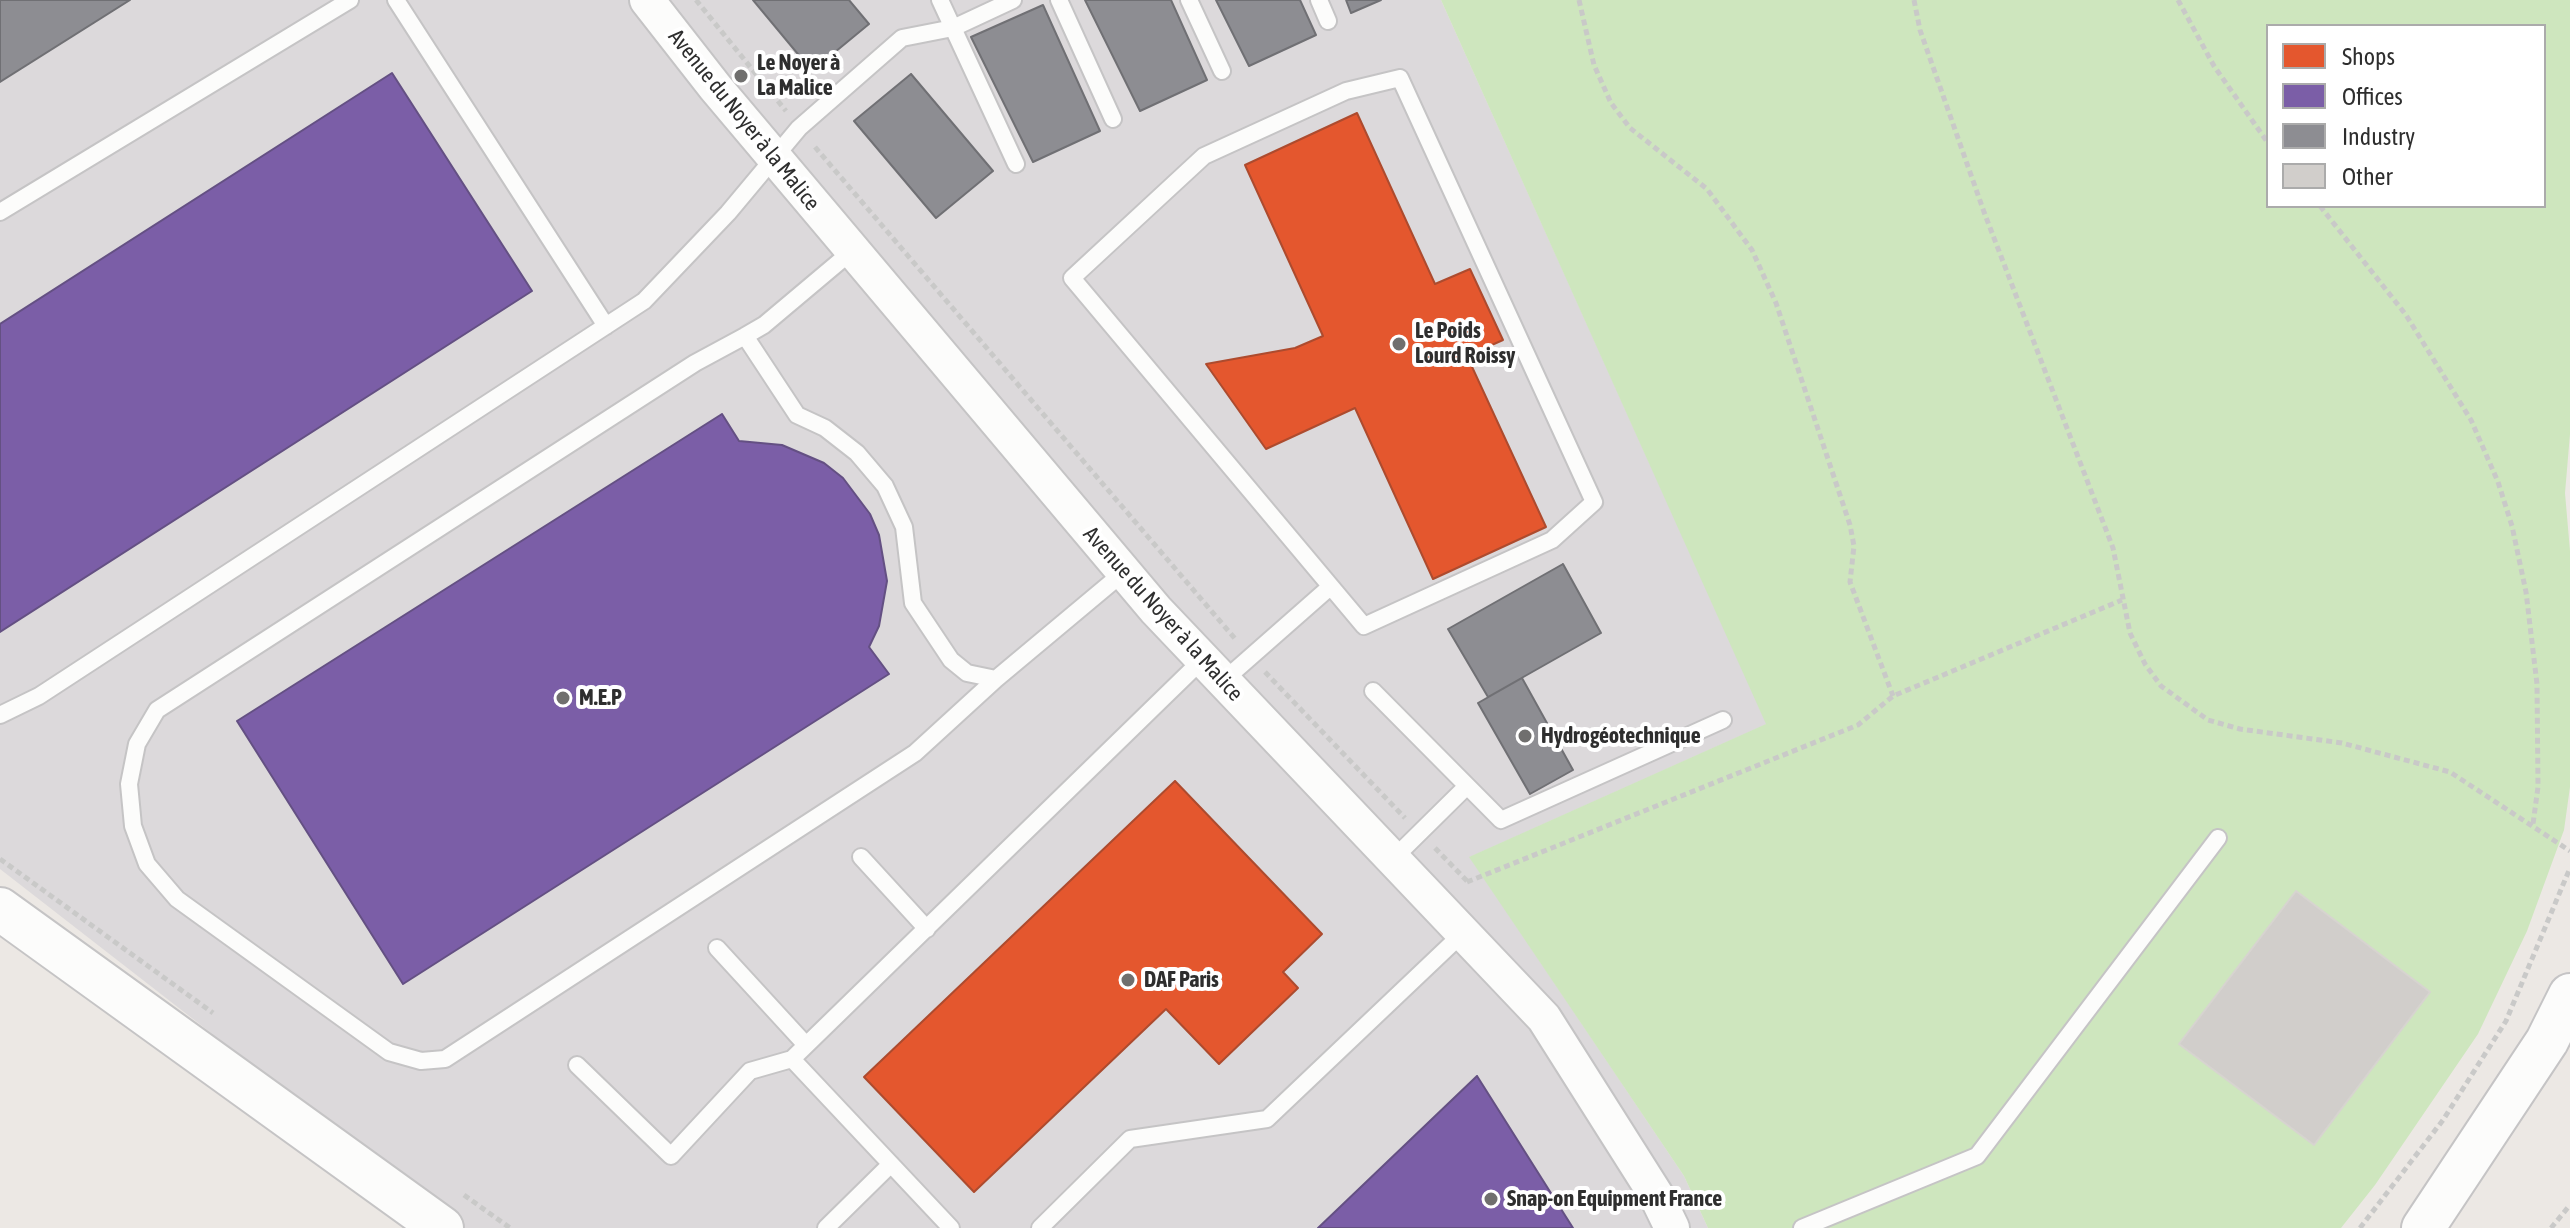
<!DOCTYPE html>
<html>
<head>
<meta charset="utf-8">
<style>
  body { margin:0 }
  #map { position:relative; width:2570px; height:1228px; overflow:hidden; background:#ece8e4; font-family:"Asap Condensed",sans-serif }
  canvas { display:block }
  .legend { position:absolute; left:2266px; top:24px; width:280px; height:184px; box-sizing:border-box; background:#fff; border:2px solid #ababab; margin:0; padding:10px 14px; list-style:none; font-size:24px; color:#2e2e2e }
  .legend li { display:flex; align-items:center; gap:16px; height:40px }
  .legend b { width:40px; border:2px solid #ababab }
</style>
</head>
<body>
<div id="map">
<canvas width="2570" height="1228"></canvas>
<ul class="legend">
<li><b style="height:22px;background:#e4572e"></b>Shops</li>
<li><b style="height:22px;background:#7b5ea7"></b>Offices</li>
<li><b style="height:22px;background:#8d8d92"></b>Industry</li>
<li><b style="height:22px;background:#d1cecb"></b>Other</li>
</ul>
</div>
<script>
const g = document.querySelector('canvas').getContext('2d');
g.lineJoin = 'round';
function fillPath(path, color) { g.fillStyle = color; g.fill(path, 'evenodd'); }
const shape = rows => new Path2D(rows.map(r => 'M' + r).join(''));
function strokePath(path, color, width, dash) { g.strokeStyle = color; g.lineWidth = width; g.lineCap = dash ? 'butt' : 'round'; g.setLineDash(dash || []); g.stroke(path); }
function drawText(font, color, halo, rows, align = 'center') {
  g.font = font + ' "Asap Condensed",sans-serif'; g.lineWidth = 8; g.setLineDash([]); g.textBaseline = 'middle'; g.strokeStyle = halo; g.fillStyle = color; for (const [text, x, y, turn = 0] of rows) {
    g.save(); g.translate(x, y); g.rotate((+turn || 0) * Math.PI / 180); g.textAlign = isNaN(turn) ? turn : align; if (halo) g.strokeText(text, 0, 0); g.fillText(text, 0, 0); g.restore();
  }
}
const industrial = shape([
  [0,0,1441,0,1767,724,1470,857,1684,1176,1708,1228,462,1228,0,869]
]);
const green = shape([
  [1441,0,2570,0,2570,434,2565,493,2570,551,2570,787,2564,830,2527,931,2478,1034,2375,1185,2341,1228,1708,1228,1684,1176,1469,857,1766,724],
  [2268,26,2544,26,2544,206,2268,206]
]);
const shops = shape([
  [1357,113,1435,284,1470,269,1503,340,1467,356,1546,527,1433,579,1355,408,1266,449,1206,364,1295,348,1323,336,1245,165,1357,113],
  [1175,781,1322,934,1283,972,1298,988,1219,1064,1166,1009,974,1192,864,1077,1175,781]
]);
const offices = shape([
  [392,73,532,291,0,632,0,324,392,73],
  [722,414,739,441,782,445,824,463,843,478,870,514,879,535,887,581,879,626,869,647,889,674,403,984,237,721,722,414],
  [1477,1076,1573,1228,1318,1228,1477,1076]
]);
const industry = shape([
  [0,0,130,0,0,82,0,0],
  [753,0,849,0,869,24,812,71,753,0],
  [1085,0,1171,0,1207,80,1140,111,1085,0],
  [1216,0,1300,0,1316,35,1249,66,1216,0],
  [1346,0,1381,0,1351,13,1346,0],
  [1043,5,1100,131,1033,162,971,37,1043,5],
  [911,74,993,171,936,218,854,121,911,74],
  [1563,564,1601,633,1488,697,1448,629,1563,564],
  [1522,678,1573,770,1530,794,1478,703,1522,678]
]);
const building = shape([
  [2296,891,2430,992,2314,1145,2179,1044,2296,891]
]);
const path = shape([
  [696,0,786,111],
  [1579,0,1594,65,1611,103,1630,128,1707,189,1752,250,1776,303,1850,525,1854,546,1850,582,1893,696],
  [1914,0,1920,30,1984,212,2113,548,2130,633,2145,664,2161,686,2208,720,2240,729,2342,743,2450,772,2570,851],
  [2178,0,2214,66,2268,143],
  [815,147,1237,641],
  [2320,206,2406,315,2471,420,2498,482,2512,526,2526,592,2537,684,2538,787,2533,824],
  [1265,672,1405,818],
  [1435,848,1468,882],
  [0,859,213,1013],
  [1467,882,1858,725,1893,696,2122,600],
  [464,1195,510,1228],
  [2360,1228,2443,1120,2506,1021,2570,868],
  [2551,1228,2570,1205]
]);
const service = shape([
  [396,0,606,326],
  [940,0,1016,164],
  [1059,0,1113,119],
  [1189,0,1222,71],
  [1319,0,1328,21],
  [1400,78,1594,502,1552,540,1364,626,1072,278,1204,156,1346,91,1400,78],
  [0,212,350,0],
  [852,251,764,325,745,336,797,415,825,428,857,453,885,486,904,527,913,603,951,660,967,673,996,679,1124,572],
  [745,336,695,363,157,710,137,744,129,784,133,826,147,864,177,899,389,1052,421,1061,445,1059,915,753,996,679],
  [1222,682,1330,587],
  [1373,691,1501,820,1723,720],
  [0,715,39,696,644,301,728,213,799,128,902,38,953,28,1013,0],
  [861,857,927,929],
  [1394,858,1467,786],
  [717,948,806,1045],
  [577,1065,671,1156,750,1071,792,1059],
  [826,1228,891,1164],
  [951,1228,792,1059,1201,661],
  [1040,1228,1130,1139,1267,1119,1464,932],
  [1802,1228,1977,1156,2218,838]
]);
const minor = shape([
  [647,0,715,87,1156,610,1544,1018,1656,1195,1672,1228]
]);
const tertiary = shape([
  [0,909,442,1228],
  [2423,1228,2547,1041,2570,995]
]);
const markers = [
  [741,76,8,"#706f6e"],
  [1399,344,8,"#706f6e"],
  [563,698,8,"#706f6e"],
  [1525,736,8,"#706f6e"],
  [1128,980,8,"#706f6e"],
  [1491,1199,8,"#706f6e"]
];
const poiNames = [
  ["Le Noyer à",757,63],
  ["La Malice",757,88],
  ["Le Poids",1415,331],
  ["Lourd Roissy",1415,356],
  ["M.E.P",579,698],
  ["Hydrogéotechnique",1541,736],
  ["DAF Paris",1144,980],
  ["Snap-on Equipment France",1507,1199]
];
const streetNames = [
  ["Avenue du Noyer à la Malice",744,120,51],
  ["Avenue du Noyer à la Malice",1163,614,48]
];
fillPath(industrial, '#dcd9db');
fillPath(green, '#cee6be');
fillPath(shops, '#e4572e');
strokePath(shops, '#ad4b2e', 2);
fillPath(offices, '#7b5ea7');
strokePath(offices, '#645083', 2);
fillPath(industry, '#8d8d92');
strokePath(industry, '#707074', 2);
fillPath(building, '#d1cecb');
strokePath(building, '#d7d4d0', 2);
strokePath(service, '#c5c4c5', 20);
strokePath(minor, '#c5c4c5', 38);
strokePath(tertiary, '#c5c4c5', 46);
strokePath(path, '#c9c9c8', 5, [6, 4]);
strokePath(service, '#fcfcfb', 16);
strokePath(minor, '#fcfcfb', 34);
strokePath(tertiary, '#fcfcfb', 42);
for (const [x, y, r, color] of markers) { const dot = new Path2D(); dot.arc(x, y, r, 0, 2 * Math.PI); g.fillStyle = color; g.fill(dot); strokePath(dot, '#fff', 3); }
drawText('bold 22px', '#2e2e2e', '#fff', poiNames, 'left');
drawText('22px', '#2e2e2e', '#fff', streetNames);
</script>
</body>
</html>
